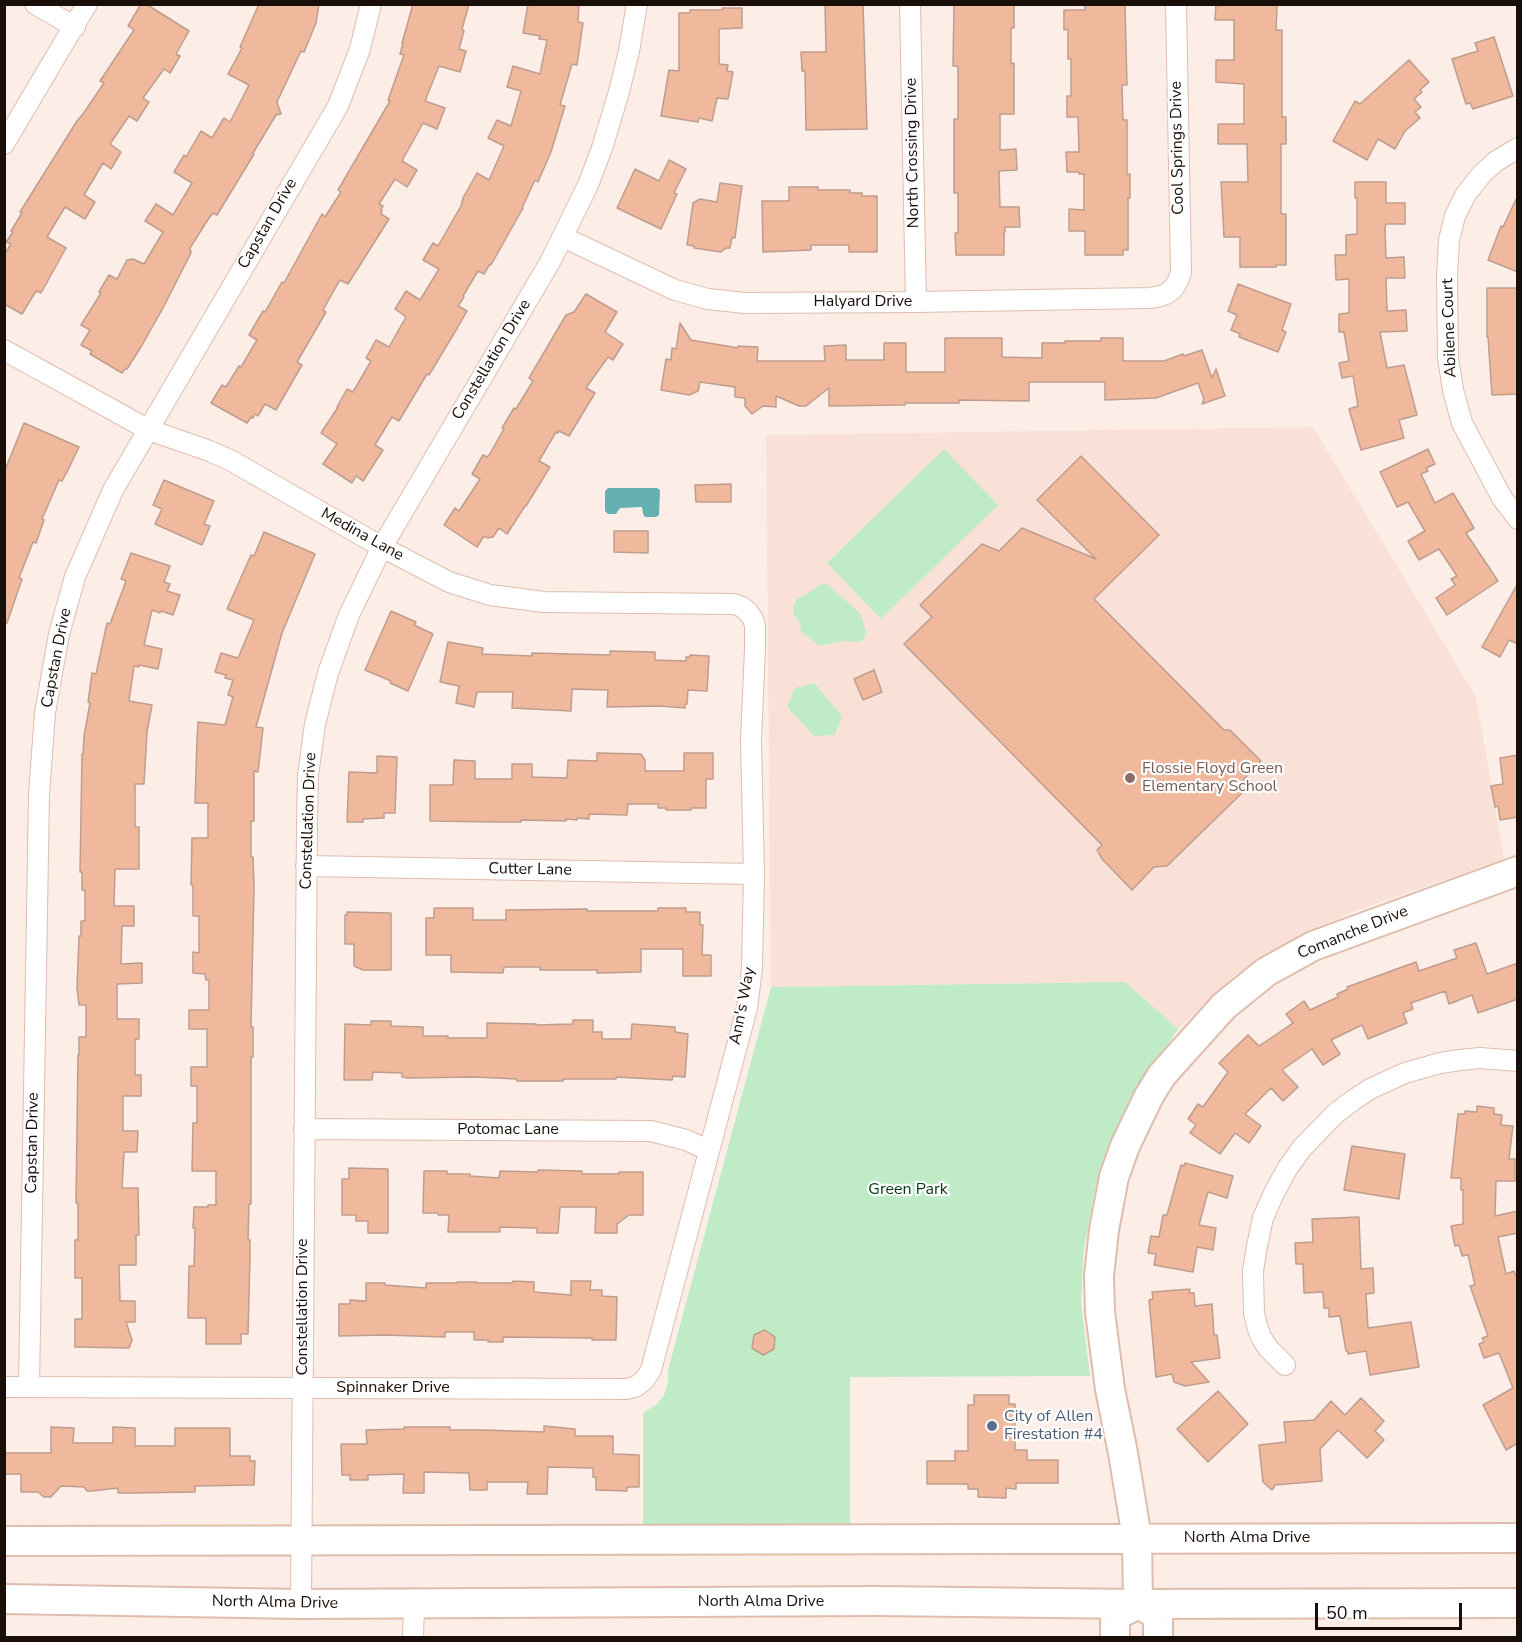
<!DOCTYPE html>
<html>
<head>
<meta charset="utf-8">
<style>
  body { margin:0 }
  #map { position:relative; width:1522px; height:1642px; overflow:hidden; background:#fceee7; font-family:"Nunito Sans",sans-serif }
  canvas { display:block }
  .frame { position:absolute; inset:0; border:6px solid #190e08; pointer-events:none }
  .scale { position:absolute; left:1315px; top:1603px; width:147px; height:27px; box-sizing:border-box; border:3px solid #190e08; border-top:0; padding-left:8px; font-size:18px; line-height:21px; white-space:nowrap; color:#190e08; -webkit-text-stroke:4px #fefefe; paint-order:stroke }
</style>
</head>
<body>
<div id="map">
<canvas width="1522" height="1642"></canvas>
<div class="frame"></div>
<div class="scale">50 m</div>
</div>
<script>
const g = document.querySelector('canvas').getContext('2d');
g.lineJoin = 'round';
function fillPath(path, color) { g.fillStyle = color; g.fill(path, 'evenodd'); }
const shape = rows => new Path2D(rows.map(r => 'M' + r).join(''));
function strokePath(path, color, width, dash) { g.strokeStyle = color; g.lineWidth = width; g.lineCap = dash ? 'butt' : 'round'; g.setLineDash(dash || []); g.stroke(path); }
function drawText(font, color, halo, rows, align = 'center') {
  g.font = font + ' "Nunito Sans",sans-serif'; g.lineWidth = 4.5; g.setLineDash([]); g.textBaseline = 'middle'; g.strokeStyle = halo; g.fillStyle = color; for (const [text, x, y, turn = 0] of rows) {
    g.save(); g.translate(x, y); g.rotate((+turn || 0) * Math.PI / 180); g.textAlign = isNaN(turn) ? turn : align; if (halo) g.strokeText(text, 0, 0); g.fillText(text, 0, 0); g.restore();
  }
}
const education = shape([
  [1313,427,1476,697,1504,859,1358,910,1306,933,1235,975,1178,1029,1125,982,771,987,766,435]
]);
const green = shape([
  [944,449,998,505,881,619,827,563],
  [822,584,827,584,860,613,866,632,865,638,860,642,842,641,820,646,801,632,800,623,794,615,793,608,795,602,798,598,805,595],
  [814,683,842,716,835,735,814,736,787,707,795,688],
  [1125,982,1178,1029,1158,1060,1141,1080,1106,1152,1096,1185,1084,1248,1081,1302,1090,1376,850,1377,850,1529,645,1531,643,1521,643,1413,656,1405,664,1395,668,1383,668,1370,771,987]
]);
const water = shape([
  [608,488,657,488,660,490,659,515,656,517,645,517,643,514,642,507,620,508,616,514,608,514,605,511,605,491]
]);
const building = shape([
  [141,4,146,4,189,31,176,54,180,56,170,73,164,69,143,98,149,102,137,121,129,116,110,144,121,152,111,169,103,163,84,195,95,202,85,219,65,207,47,237,66,248,41,293,36,291,22,314,4,304,4,255,11,244,6,242,13,232,11,231,22,213,20,212,35,188,77,121,83,114,104,83,100,81,134,30,128,26,141,4],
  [259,4,319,4,316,23,304,52,301,51,277,102,281,114,276,115,253,153,254,154,217,215,213,213,207,221,190,248,191,253,163,308,141,347,127,369,125,369,122,373,90,354,92,351,81,345,90,330,81,325,101,293,99,292,109,275,117,279,127,260,133,259,144,264,163,232,145,221,156,204,173,215,192,183,174,172,184,155,186,157,201,131,212,138,224,118,230,122,249,85,228,74,242,48,240,47,259,4],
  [413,4,469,4,462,29,464,31,459,49,466,51,460,72,439,66,425,101,445,108,437,129,423,123,402,161,417,170,407,187,395,179,379,204,383,206,381,210,382,211,381,214,389,219,348,284,340,280,323,310,326,312,297,362,302,365,276,410,265,404,258,416,255,414,253,418,251,417,247,423,211,403,222,385,226,387,239,366,241,367,257,340,249,335,263,311,265,312,282,282,284,283,322,214,325,217,341,192,338,190,390,101,388,100,404,55,400,54,403,43,402,43,413,4],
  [528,4,579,4,578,22,583,23,577,65,572,64,560,105,565,106,551,152,538,182,535,180,522,208,523,208,491,265,490,264,484,274,478,271,463,296,464,297,458,306,467,311,455,332,429,375,427,374,399,421,392,417,375,445,383,450,363,481,356,476,352,483,323,464,337,444,321,433,338,407,337,407,347,389,353,392,371,361,366,358,376,340,389,347,406,317,395,309,406,291,420,300,439,269,423,260,433,243,438,246,461,206,463,198,477,173,489,180,504,146,488,138,497,120,511,126,521,91,507,87,513,66,540,74,547,40,539,39,540,36,523,33,528,4],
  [825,4,863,4,867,129,806,130,805,71,802,71,801,52,826,52,825,4],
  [954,4,1014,4,1014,28,1011,28,1011,64,1014,63,1014,114,1000,114,1000,150,1016,149,1017,170,999,171,1000,207,1019,207,1020,227,1005,227,1005,232,1004,232,1004,255,956,255,955,233,958,233,958,193,954,193,954,119,958,119,958,66,953,66,954,4],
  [1085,4,1125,4,1127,85,1122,85,1123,120,1127,120,1127,174,1130,174,1130,198,1128,198,1128,250,1123,250,1123,255,1085,255,1085,231,1069,231,1069,209,1084,210,1084,174,1079,174,1079,172,1067,172,1066,152,1079,152,1078,117,1067,117,1067,96,1071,96,1071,59,1068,59,1068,29,1064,30,1064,10,1085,10,1085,4],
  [1216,4,1277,4,1276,30,1282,30,1282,117,1286,117,1286,144,1281,144,1281,214,1286,214,1286,265,1276,265,1276,267,1240,267,1240,237,1224,237,1221,182,1248,182,1247,144,1218,144,1218,124,1244,124,1244,84,1216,82,1216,60,1234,60,1234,20,1215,20,1216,4],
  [722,8,742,8,742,28,719,29,719,64,728,65,727,71,733,72,728,99,717,98,712,121,699,118,698,122,661,116,669,70,679,71,679,13,690,13,690,10,722,10,722,8],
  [1494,37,1513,96,1473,109,1470,103,1466,104,1452,59,1478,51,1475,43,1494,37],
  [1409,60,1429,82,1420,90,1422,92,1414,99,1421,107,1415,112,1420,118,1405,131,1395,149,1378,139,1367,160,1333,141,1355,101,1360,104,1409,60],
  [669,160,686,169,674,193,677,194,661,229,617,208,635,169,659,181,669,160],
  [1355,182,1386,182,1386,203,1405,203,1405,224,1386,224,1385,228,1386,258,1404,257,1405,278,1386,278,1387,311,1406,310,1407,331,1380,332,1387,368,1404,365,1417,415,1399,420,1404,438,1361,450,1349,409,1358,406,1353,376,1342,378,1339,363,1349,361,1344,332,1339,332,1339,314,1349,313,1349,279,1336,280,1335,255,1346,255,1346,235,1357,234,1357,198,1355,198,1355,182],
  [720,183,742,186,735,238,732,237,730,248,726,248,721,252,694,248,694,246,687,245,693,203,700,199,717,202,720,183],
  [789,187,818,187,818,190,850,190,850,193,862,193,862,196,877,196,877,252,849,252,849,245,811,245,811,250,763,252,762,201,789,201,789,187],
  [1518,195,1518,272,1488,260,1501,226,1503,227,1518,195],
  [1238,284,1291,304,1282,330,1286,332,1278,352,1239,337,1240,334,1231,330,1237,315,1228,311,1238,284],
  [1487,288,1518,288,1518,394,1492,395,1488,337,1487,337,1487,288],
  [586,294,617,312,605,332,623,344,613,360,608,357,586,388,595,393,569,436,559,431,558,433,556,432,539,461,550,467,526,506,525,506,507,534,499,528,493,537,487,538,484,536,477,547,444,525,455,508,459,511,480,479,472,474,483,455,487,457,489,455,504,429,502,428,514,408,516,409,533,381,529,378,566,315,574,312,586,294],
  [680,323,691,340,738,348,738,346,758,347,757,361,825,361,824,346,846,345,846,360,884,360,884,343,906,343,906,372,945,372,945,338,1002,338,1002,357,1042,358,1042,343,1065,343,1065,341,1101,341,1101,338,1123,338,1123,361,1164,361,1183,354,1184,356,1202,350,1212,378,1216,369,1225,396,1202,404,1204,399,1198,383,1156,398,1105,400,1105,382,1029,382,1029,401,959,400,959,403,905,403,905,405,829,406,829,388,806,406,799,406,776,396,776,407,763,406,752,414,745,406,745,398,735,397,735,387,700,382,698,391,689,395,661,390,666,359,671,360,672,348,676,349,680,323],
  [24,423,79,447,67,472,62,481,59,480,42,519,44,520,36,543,33,542,19,578,22,579,7,623,4,623,5,470,24,423],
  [1428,449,1435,464,1426,468,1428,471,1421,474,1435,503,1453,493,1474,528,1466,533,1498,581,1447,615,1436,598,1455,585,1451,579,1457,576,1439,549,1419,560,1408,541,1425,531,1408,502,1397,507,1380,472,1428,449],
  [1081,456,1159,535,1094,599,1224,730,1230,730,1261,761,1244,779,1243,792,1167,866,1154,867,1132,890,1102,859,1097,850,1102,845,904,644,932,617,920,605,982,544,999,551,1022,528,1096,559,1037,500,1081,456],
  [164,480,214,501,204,524,210,526,202,545,155,524,162,509,153,505,164,480],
  [731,484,731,502,696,502,695,485,731,484],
  [614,531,648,531,648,553,614,552,614,531],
  [264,532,315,554,282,633,256,727,263,728,258,772,254,771,254,821,251,821,251,857,253,857,254,886,251,1027,253,1027,253,1057,251,1057,251,1204,249,1204,248,1240,250,1240,250,1256,248,1334,241,1334,241,1344,206,1344,206,1318,188,1318,189,1266,194,1266,195,1228,193,1228,194,1207,208,1207,208,1205,216,1205,216,1171,192,1171,193,1123,197,1123,197,1086,191,1086,191,1067,207,1067,207,1029,189,1029,189,1010,209,1010,209,980,206,980,205,974,193,973,193,952,199,953,199,916,193,916,193,885,191,885,192,838,208,838,208,803,195,803,197,739,198,722,225,725,233,697,228,695,233,680,225,678,226,675,215,672,221,653,238,658,254,620,227,609,251,555,254,556,264,532],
  [131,553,170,566,164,582,170,584,167,591,180,595,173,615,161,611,160,613,152,610,144,645,162,649,158,669,139,665,139,667,134,666,129,701,152,705,147,732,144,784,135,784,135,827,139,827,139,869,115,869,114,906,134,906,134,926,122,926,121,964,142,963,142,983,117,984,117,1019,139,1019,139,1039,135,1039,135,1075,141,1075,141,1096,123,1096,123,1131,138,1131,137,1152,124,1152,122,1188,138,1188,139,1235,136,1235,136,1265,119,1265,120,1301,135,1301,135,1322,126,1322,132,1340,129,1348,75,1347,75,1319,82,1319,82,1278,75,1278,75,1240,78,1240,78,1203,76,1203,78,1055,79,1055,79,1037,86,1037,86,1005,79,1005,77,988,79,936,81,936,81,921,85,921,85,890,82,890,82,872,80,872,82,754,83,754,84,736,90,703,88,702,92,673,96,674,107,623,110,624,126,581,121,579,131,553],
  [1518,583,1518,644,1509,640,1500,657,1482,647,1518,583],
  [391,611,416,622,414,625,433,634,408,691,390,683,391,681,365,670,391,611],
  [448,642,483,648,482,654,532,656,532,653,610,655,610,651,655,652,655,660,686,661,686,657,690,657,690,655,709,656,707,691,688,690,687,704,685,704,685,708,660,706,607,707,608,690,572,689,571,711,512,708,513,692,477,692,474,707,456,703,459,686,440,682,448,642],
  [874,670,882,692,863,700,854,679,874,670],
  [597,753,641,754,645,760,645,771,684,771,684,753,713,753,713,779,706,779,706,808,691,808,691,810,666,810,666,808,658,808,658,804,628,804,627,815,589,814,589,819,577,818,577,820,566,819,566,821,521,820,521,822,496,822,430,821,430,785,453,785,454,760,475,761,475,779,512,779,512,764,532,764,532,777,567,778,568,760,597,761,597,753],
  [1518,755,1518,817,1500,820,1498,806,1495,807,1491,786,1503,784,1500,758,1518,755],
  [377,756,397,757,395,813,384,813,384,818,363,819,363,822,347,822,349,772,377,773,377,756],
  [434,908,473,908,473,920,506,920,506,910,587,909,587,911,658,911,658,908,686,908,686,912,700,912,700,925,703,925,702,955,711,955,711,976,683,976,683,949,641,949,641,972,597,973,597,970,540,970,540,967,504,967,503,973,451,972,451,955,426,955,426,918,434,918,434,908],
  [347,912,391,913,391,970,363,970,354,966,354,944,345,944,345,915,347,915,347,912],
  [1476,943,1487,974,1518,963,1518,999,1478,1013,1472,995,1449,1004,1445,991,1411,1003,1413,1009,1403,1013,1407,1023,1368,1039,1362,1025,1331,1040,1340,1054,1323,1065,1312,1049,1282,1070,1298,1087,1283,1101,1271,1088,1245,1114,1261,1126,1249,1143,1235,1133,1220,1154,1190,1133,1196,1125,1188,1119,1198,1104,1203,1107,1228,1072,1219,1063,1248,1035,1259,1046,1293,1023,1286,1014,1304,1001,1310,1010,1338,997,1337,994,1348,989,1347,987,1416,962,1419,971,1457,958,1454,950,1476,943],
  [573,1020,593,1020,593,1032,602,1032,602,1039,631,1039,632,1024,675,1027,675,1032,688,1034,685,1077,673,1076,672,1080,616,1077,616,1079,563,1079,563,1081,517,1081,517,1079,475,1077,408,1078,402,1077,402,1073,373,1072,372,1080,344,1080,345,1024,371,1025,371,1021,391,1021,391,1026,423,1027,423,1036,448,1036,448,1038,487,1038,487,1023,536,1024,536,1025,573,1024,573,1020],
  [1477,1106,1494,1108,1494,1114,1502,1115,1501,1125,1513,1126,1509,1159,1515,1159,1515,1181,1496,1181,1495,1216,1518,1211,1518,1233,1498,1237,1506,1274,1514,1271,1518,1280,1518,1443,1506,1450,1483,1405,1513,1388,1499,1353,1484,1358,1479,1344,1484,1342,1482,1338,1488,1336,1470,1286,1475,1285,1468,1255,1462,1256,1459,1245,1455,1246,1451,1226,1463,1224,1463,1190,1461,1190,1461,1178,1451,1178,1458,1114,1465,1114,1465,1111,1477,1112,1477,1106],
  [1352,1146,1405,1154,1399,1199,1344,1190,1352,1146],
  [1185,1163,1233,1176,1227,1198,1208,1192,1199,1225,1216,1228,1213,1250,1197,1247,1193,1272,1154,1265,1156,1254,1148,1253,1151,1236,1159,1237,1163,1215,1167,1215,1181,1165,1184,1166,1185,1163],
  [349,1168,388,1169,388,1233,368,1233,368,1221,356,1221,356,1215,342,1215,342,1179,349,1179,349,1168],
  [538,1170,582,1171,582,1174,619,1174,619,1172,643,1172,643,1215,629,1215,617,1224,617,1233,595,1233,596,1207,560,1207,558,1233,537,1233,537,1228,500,1227,500,1232,448,1232,449,1215,438,1215,438,1213,423,1213,424,1171,447,1171,447,1174,470,1174,470,1176,499,1178,500,1171,538,1172,538,1170],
  [1359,1217,1361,1269,1373,1268,1374,1293,1366,1294,1368,1328,1411,1322,1419,1367,1370,1375,1366,1351,1348,1354,1348,1351,1346,1351,1340,1316,1329,1317,1329,1308,1324,1308,1323,1292,1304,1293,1303,1264,1296,1264,1295,1243,1313,1242,1312,1219,1359,1217],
  [513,1281,534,1282,534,1292,571,1295,571,1281,591,1281,590,1290,602,1290,602,1296,617,1297,616,1340,592,1340,592,1338,503,1337,503,1342,488,1342,488,1340,474,1340,474,1332,445,1332,445,1337,385,1335,339,1336,339,1304,350,1304,350,1300,366,1301,366,1283,385,1283,385,1285,426,1288,426,1283,457,1283,457,1282,477,1282,477,1283,512,1283,513,1281],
  [1190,1289,1189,1293,1194,1293,1195,1306,1212,1304,1214,1335,1217,1335,1220,1358,1191,1362,1209,1382,1185,1386,1174,1382,1172,1374,1156,1377,1149,1300,1153,1299,1152,1292,1190,1289],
  [765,1330,775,1337,774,1349,763,1355,752,1348,754,1335,765,1330],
  [1218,1391,1248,1424,1208,1462,1177,1429,1218,1391],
  [974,1395,1009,1395,1009,1404,1015,1404,1015,1450,1027,1450,1027,1460,1058,1460,1058,1483,1016,1483,1016,1489,1006,1488,1006,1498,978,1497,978,1489,968,1489,968,1484,927,1484,927,1461,955,1461,955,1451,968,1451,968,1405,974,1405,974,1395],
  [1361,1398,1384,1421,1375,1431,1384,1440,1367,1458,1338,1430,1320,1449,1322,1481,1275,1485,1272,1490,1263,1482,1259,1445,1286,1442,1284,1422,1314,1420,1331,1401,1345,1415,1361,1398],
  [544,1426,575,1429,575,1436,613,1436,613,1454,639,1455,639,1487,627,1487,627,1491,596,1490,596,1477,593,1477,593,1468,548,1467,547,1494,527,1494,528,1482,487,1482,487,1490,470,1490,469,1473,424,1472,424,1493,403,1493,404,1474,368,1475,368,1480,350,1480,350,1475,342,1475,341,1444,367,1444,366,1430,404,1429,404,1427,450,1427,450,1430,484,1430,544,1432,544,1426],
  [51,1427,74,1428,73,1443,113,1443,113,1427,135,1428,135,1446,175,1446,175,1428,230,1428,230,1456,250,1456,250,1461,255,1461,254,1485,195,1486,195,1492,134,1493,118,1493,118,1488,92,1491,87,1491,84,1487,61,1486,51,1497,44,1497,38,1492,21,1492,21,1474,4,1474,4,1453,51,1453,51,1427]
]);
const street = shape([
  [35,4,75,27],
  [910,4,916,302],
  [4,144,87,4],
  [1518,148,1495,162,1482,174,1466,194,1455,216,1449,240,1447,276,1448,358,1453,390,1462,423,1502,498,1518,519],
  [563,237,675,290,708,299,745,303,916,302,1148,298,1157,297,1166,294,1173,289,1178,281,1181,272,1176,4],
  [4,350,149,430,207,450,230,460,382,547,449,582,490,595,544,602,734,604,742,607,748,612,753,619,755,626,755,649,751,740,754,874,752,968,747,1008,651,1370,645,1379,637,1386,627,1389,4,1387],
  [306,866,754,874],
  [304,1129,651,1131,686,1140,708,1150],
  [1285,1365,1268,1348,1261,1337,1257,1326,1254,1313,1253,1271,1257,1246,1263,1218,1274,1193,1287,1169,1302,1148,1335,1114,1352,1101,1370,1089,1405,1073,1440,1063,1460,1060,1480,1058,1518,1061],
  [29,1387,39,794,45,713,59,634,75,577,113,490,338,106,360,49,371,4],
  [301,1604,307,823,308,775,315,724,328,673,349,615,382,547,550,262,588,185,602,148,619,92,629,51,637,4],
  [413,1638,414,1603]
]);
const secondary = shape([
  [4,1541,1518,1538],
  [4,1599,301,1604,876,1601,1138,1604,1518,1603],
  [1138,1604,1137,1538,1123,1453,1110,1389,1100,1312,1099,1276,1104,1230,1114,1177,1125,1146,1149,1096,1162,1075,1224,1006,1266,972,1313,946,1518,871],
  [1138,1604,1158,1615,1158,1638],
  [1115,1638,1115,1616,1138,1604]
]);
const markers = [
  [1130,778,6,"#8d6e63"],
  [992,1426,6,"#5c6f8a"]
];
const streetNames = [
  ["Cool Springs Drive",1178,148,-91],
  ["North Crossing Drive",913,153,-91],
  ["Capstan Drive",268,224,-60],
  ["Halyard Drive",863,302],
  ["Abilene Court",1450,328,-92],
  ["Constellation Drive",492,360,-59],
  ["Medina Lane",362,535,29],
  ["Capstan Drive",57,658,-79],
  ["Constellation Drive",309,821,-88],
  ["Cutter Lane",530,870,1],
  ["Comanche Drive",1353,933,-22],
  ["Ann's Way",743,1006,-79],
  ["Potomac Lane",508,1130],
  ["Capstan Drive",33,1143,-89],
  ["Constellation Drive",303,1307,-90],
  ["Spinnaker Drive",393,1388],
  ["North Alma Drive",1247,1538],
  ["North Alma Drive",761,1602],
  ["North Alma Drive",275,1603,1]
];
const educationNames = [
  ["Flossie Floyd Green",1142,769],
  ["Elementary School",1142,787]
];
const parkNames = [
  ["Green Park",908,1190]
];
const serviceNames = [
  ["City of Allen",1004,1417],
  ["Firestation #4",1004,1435]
];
fillPath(education, '#fae1d8');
fillPath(green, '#bfecc6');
fillPath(water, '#65b0b1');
fillPath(building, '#f0b89d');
strokePath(building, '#be9d8e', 1.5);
strokePath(street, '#dfbdad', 22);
strokePath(secondary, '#dfbdad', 32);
strokePath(street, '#fff', 20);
strokePath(secondary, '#fff', 28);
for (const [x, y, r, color] of markers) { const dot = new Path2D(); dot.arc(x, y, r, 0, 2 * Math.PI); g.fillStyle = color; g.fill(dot); strokePath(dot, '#fefefe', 2); }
drawText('16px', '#190e08', '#fefefe', streetNames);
drawText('16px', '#785e54', '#fefefe', educationNames, 'left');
drawText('16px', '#003612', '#fefefe', parkNames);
drawText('16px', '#4e5e75', '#fefefe', serviceNames, 'left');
</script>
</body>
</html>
